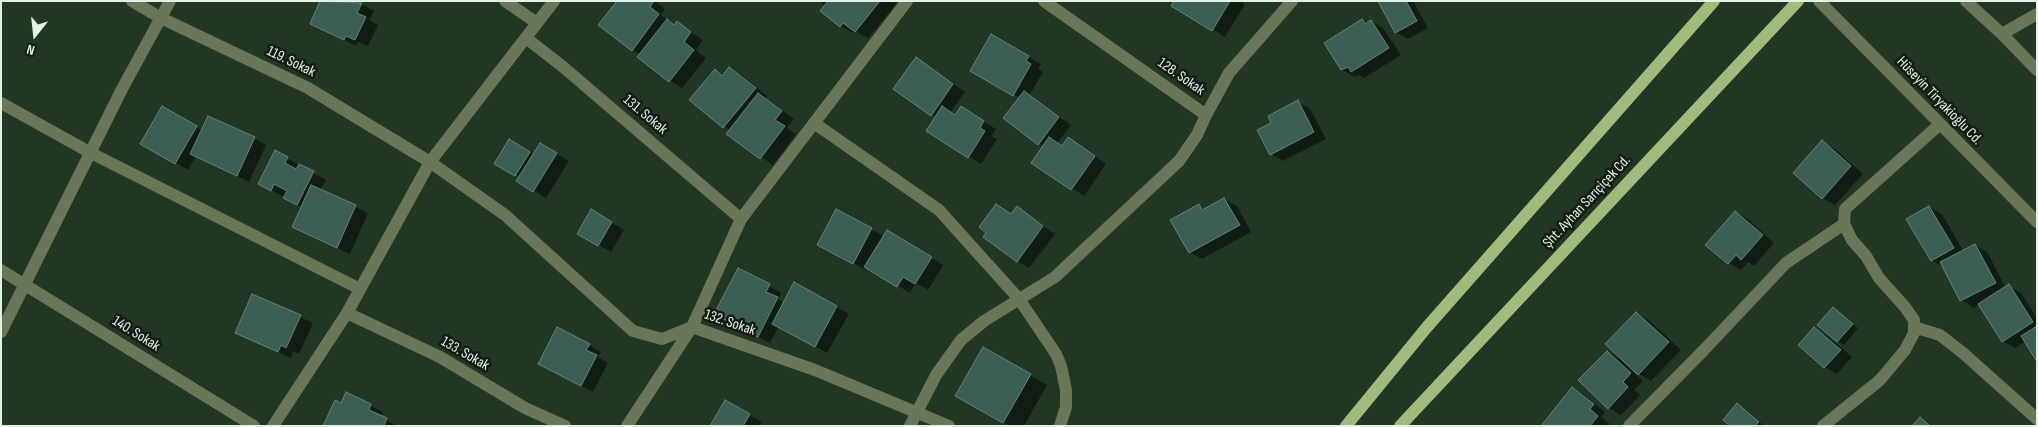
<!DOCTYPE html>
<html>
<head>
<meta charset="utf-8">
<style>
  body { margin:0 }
  #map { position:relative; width:2038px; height:427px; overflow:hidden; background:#213724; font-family:"Sofia Sans Condensed",sans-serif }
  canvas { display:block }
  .frame { position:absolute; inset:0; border:2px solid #e3f1e4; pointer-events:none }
  .north { position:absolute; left:10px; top:10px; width:50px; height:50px; -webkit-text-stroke:4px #121c13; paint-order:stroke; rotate:196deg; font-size:14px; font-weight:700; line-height:20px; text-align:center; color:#e3f1e4 }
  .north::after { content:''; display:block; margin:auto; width:18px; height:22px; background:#e3f1e4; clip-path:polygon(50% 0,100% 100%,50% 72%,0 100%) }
</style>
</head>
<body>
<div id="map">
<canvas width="2038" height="427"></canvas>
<div class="frame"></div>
<div class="north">N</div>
</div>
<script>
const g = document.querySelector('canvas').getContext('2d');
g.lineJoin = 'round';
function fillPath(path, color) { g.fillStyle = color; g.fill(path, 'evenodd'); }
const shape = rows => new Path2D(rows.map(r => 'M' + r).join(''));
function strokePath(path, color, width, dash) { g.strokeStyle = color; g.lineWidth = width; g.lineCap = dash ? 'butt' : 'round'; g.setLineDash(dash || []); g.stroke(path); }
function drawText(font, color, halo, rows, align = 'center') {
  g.font = font + ' "Sofia Sans Condensed",sans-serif'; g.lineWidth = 5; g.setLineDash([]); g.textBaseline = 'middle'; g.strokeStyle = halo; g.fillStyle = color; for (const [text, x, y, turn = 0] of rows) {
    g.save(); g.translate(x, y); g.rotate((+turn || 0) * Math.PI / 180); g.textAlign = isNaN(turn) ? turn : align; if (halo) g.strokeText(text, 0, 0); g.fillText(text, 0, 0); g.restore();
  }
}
const shadow = shape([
  [322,1,356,1,374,11,369,20,378,25,368,46,358,42,356,46,311,23],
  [618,1,655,1,665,9,661,15,670,23,675,26,677,23,703,40,696,50,706,58,682,88,670,81,639,57,641,55,632,50],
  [818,1,894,1,897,3,868,38,855,31,853,33,841,26,826,6],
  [1175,1,1240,1,1245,4,1225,37,1173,5],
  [1379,1,1413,1,1428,28,1408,39,1396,32],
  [1362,21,1367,24,1371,21,1383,28,1401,55,1364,78,1358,75,1355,77,1342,70,1326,44],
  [992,35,1041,64,1038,69,1043,72,1029,96,1071,125,1057,143,1063,146,1080,146,1106,164,1084,196,1033,162,1044,146,1039,144,1020,98,971,70],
  [928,66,965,92,950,113,956,116,961,108,996,129,991,136,997,139,981,164,928,131,936,117,932,115],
  [730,69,742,76,767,96,765,98,794,119,787,128,796,134,773,165,728,134,731,131,691,100,715,71,724,76],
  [1298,102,1310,109,1326,139,1283,161,1271,154,1273,124],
  [163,108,203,131,254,138,266,145,249,182,196,156,188,170,142,143],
  [509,141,534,155,540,144,569,161,546,198,518,181,520,177,496,163],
  [1822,142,1835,149,1863,174,1835,205,1822,198],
  [276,152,326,180,320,190,368,213,350,254,293,227,302,207,260,184],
  [1224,199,1237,206,1251,232,1202,259,1190,252,1199,206,1205,210],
  [996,205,1012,215,1017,208,1055,234,1029,268,1017,261,988,233],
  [1929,207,1942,214,1963,251,1975,245,1987,252,2006,288,2009,286,2021,293,2037,318,2037,360,2026,341,2015,348,2002,341,1979,305,1974,308,1961,300,1944,268,1932,260],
  [837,210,885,237,900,238,943,265,928,290,916,283,910,293,867,267,866,270,831,251],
  [592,211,624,230,611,252,578,233],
  [1736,212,1748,219,1774,243,1754,266,1748,262,1741,270,1729,263],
  [795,284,849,314,827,353,779,326,770,343,728,321,769,286,781,293,778,299,784,303],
  [253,295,313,323,299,354,293,351,291,358,249,339],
  [1833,308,1858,328,1844,345,1837,341],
  [1637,313,1649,320,1681,350,1651,381,1639,374],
  [1815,329,1827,336,1852,357,1837,374,1825,367,1800,345],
  [589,345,601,352,598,357,608,363,593,392,552,371],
  [983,349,1047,385,1024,426,1010,426,974,406],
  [1608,352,1620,359,1643,381,1634,390,1640,395,1621,415,1609,408],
  [1573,388,1585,395,1605,412,1601,417,1610,424,1608,426,1543,426],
  [347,394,383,412,381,417,397,426,325,426,342,405],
  [726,401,762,422,759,426,712,426],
  [1738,405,1744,408,1764,426,1732,426]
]);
const building = shape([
  [320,1,362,3,357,13,366,17,355,40,346,36,344,40,310,24,320,1],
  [617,1,654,1,650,7,659,14,632,51,598,25,617,1],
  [828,1,880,1,855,32,843,23,840,27,820,11,828,1],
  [1174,1,1230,1,1212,31,1171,6,1174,1],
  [1378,1,1406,1,1417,21,1395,33,1378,1],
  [667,19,674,25,677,21,691,32,684,42,694,50,669,82,637,57,667,19],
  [1362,19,1365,24,1371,20,1389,48,1351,72,1348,67,1341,70,1324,43,1362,19],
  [991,34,1029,56,1026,61,1031,64,1013,96,970,71,991,34],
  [916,57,953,84,931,116,893,89,916,57],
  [729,67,756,88,723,128,689,100,715,69,722,76,729,67],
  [1024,91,1059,117,1038,145,1003,118,1024,91],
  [758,93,782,111,775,120,785,126,760,159,726,134,758,93],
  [1298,100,1314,132,1270,155,1257,130,1271,123,1268,116,1298,100],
  [162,106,197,126,175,164,140,144,162,106],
  [942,106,955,115,961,106,984,121,980,128,985,131,968,158,926,131,942,106],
  [208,116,255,137,237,176,190,154,208,116],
  [1049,137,1062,146,1068,137,1095,156,1071,190,1031,163,1049,137],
  [509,139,530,152,515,176,494,164,509,139],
  [1822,140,1851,166,1822,199,1793,173,1822,140],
  [540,143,557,153,533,192,516,181,540,143],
  [275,150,288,157,285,163,296,169,299,164,314,171,297,205,283,198,287,191,274,184,271,191,258,184,275,150],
  [311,185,356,205,337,248,292,227,311,185],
  [1224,198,1240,225,1189,253,1170,220,1199,204,1202,210,1224,198],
  [996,204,1011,214,1017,206,1043,226,1017,262,983,237,986,233,979,227,996,204],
  [1929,206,1954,248,1931,261,1906,219,1929,206],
  [591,209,612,222,598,246,577,234,591,209],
  [836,209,872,228,853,264,817,245,836,209],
  [1735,211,1763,235,1741,260,1736,255,1728,264,1705,245,1735,211],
  [887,230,932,257,915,284,903,277,897,287,864,267,887,230],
  [1975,244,1996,283,1960,301,1940,262,1975,244],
  [738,268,770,284,766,292,778,297,758,337,714,314,738,268],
  [794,282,837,306,815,347,772,324,794,282],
  [2009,284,2033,322,2002,342,1978,304,2009,284],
  [252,294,301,315,286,348,281,345,278,352,235,333,252,294],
  [1833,307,1853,324,1837,342,1817,325,1833,307],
  [1636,312,1669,342,1638,375,1605,344,1636,312],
  [2037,326,2037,362,2021,336,2037,326],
  [557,327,590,344,586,350,597,355,581,386,538,364,557,327],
  [1814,327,1841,350,1824,368,1798,345,1814,327],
  [983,347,1031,374,1003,423,955,396,983,347],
  [1607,351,1631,373,1623,382,1628,387,1608,409,1578,380,1607,351],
  [1572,387,1594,404,1590,409,1598,416,1590,426,1541,426,1572,387],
  [346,392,371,404,369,410,387,418,384,426,323,426,335,400,341,403,346,392],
  [725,400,750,414,743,426,710,426,725,400],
  [1737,403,1759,422,1755,426,1730,426,1723,420,1737,403],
  [1920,417,1930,426,1912,426,1920,417]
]);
const minor = shape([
  [132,1,161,18,308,88,430,162,505,215,633,331,662,339,692,327,815,370,949,426],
  [505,1,537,23],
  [1044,1,1206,115,1229,73,1292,1],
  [1819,1,2037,222],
  [1966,1,2002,34,2037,70],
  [2002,34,2037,14],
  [526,38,562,66,741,219],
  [1,103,91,153,360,289],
  [814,123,939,210,1019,299,1056,354,1061,366,1066,390,1066,407,1060,426],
  [1,270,254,426],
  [347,313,440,357,525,408,565,426],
  [1914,327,1940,335,1963,353,2037,419],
  [1,332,122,89,170,1],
  [273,426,347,313,430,162,554,1],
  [627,426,692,327,741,219,907,1],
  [910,426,936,375,961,340,984,321,1055,277,1179,161,1197,135,1206,115],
  [1629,426,1703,351,1786,263,1844,224],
  [1823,426,1880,380,1905,350,1914,333,1914,320,1905,307,1879,278,1866,256,1852,240,1844,224,1845,209,1939,125]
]);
const major = shape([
  [1346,426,1427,327,1714,1],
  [1400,426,1798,1]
]);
const streetNames = [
  ["119. Sokak",291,62,26],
  ["128. Sokak",1181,77,35],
  ["Hüseyin Tiryakioğlu Cd.",1939,101,46],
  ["131. Sokak",645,115,40],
  ["Şht. Ayhan Sarıçiçek Cd.",1587,202,-47],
  ["132. Sokak",730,323,19],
  ["140. Sokak",136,334,32],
  ["133. Sokak",465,354,30]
];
fillPath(shadow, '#0007');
fillPath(building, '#3d5f53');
strokePath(building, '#638679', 1);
strokePath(minor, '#6a7658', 12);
strokePath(major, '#a1ba7d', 12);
drawText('15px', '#e3f1e4', '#121c13', streetNames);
</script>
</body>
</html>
